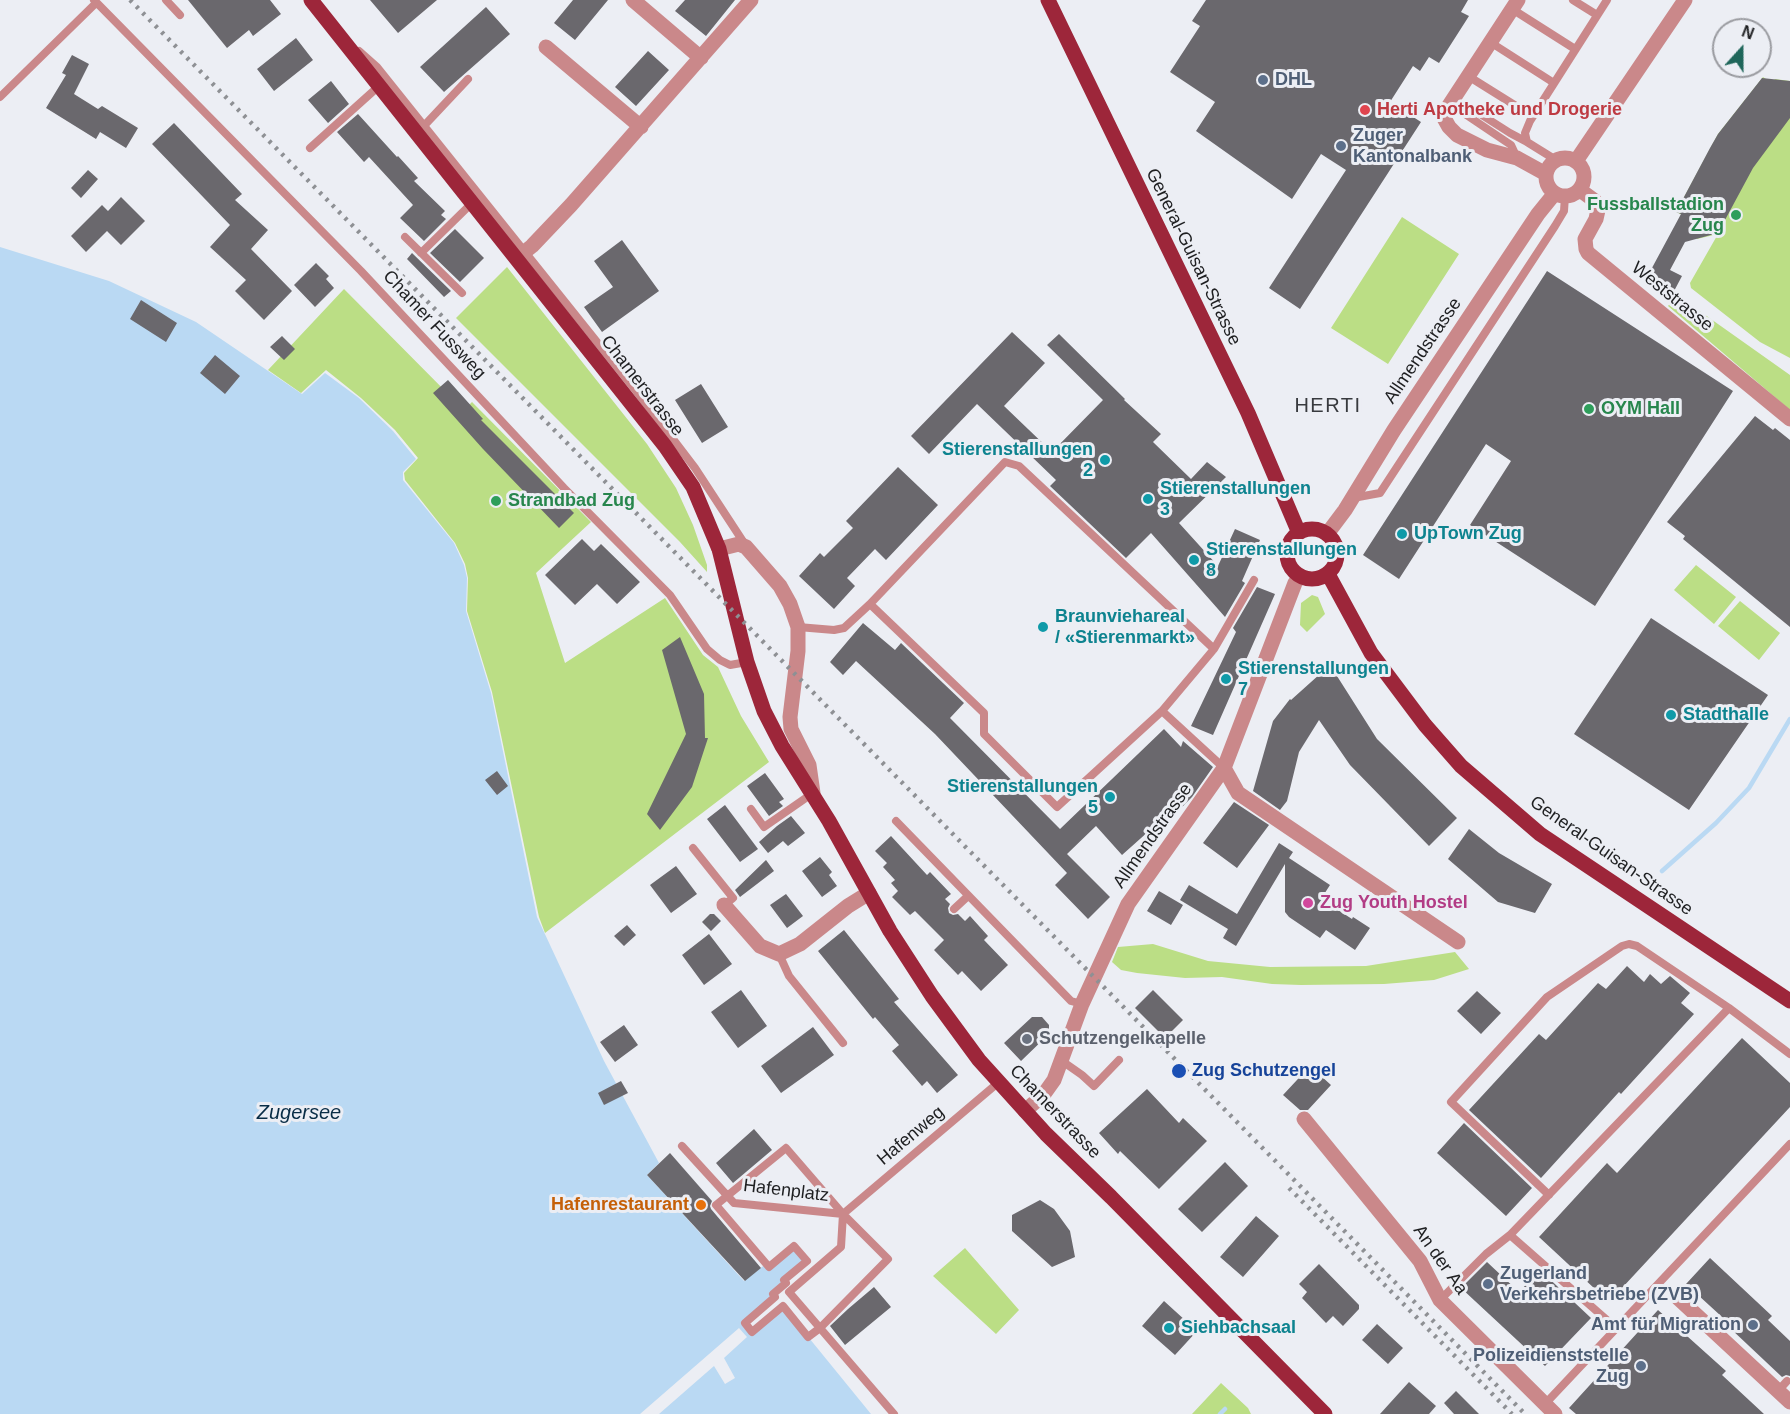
<!DOCTYPE html>
<html>
<head>
<meta charset="utf-8">
<style>
  body { margin:0 }
  #map { position:relative; width:1790px; height:1414px; overflow:hidden; background:#eceef4; font-family:Helvetica,sans-serif }
  canvas { display:block }
  .north { position:absolute; left:1712px; top:18px; width:60px; height:60px; box-sizing:border-box; background:#eceef4; border:2px solid #9a9ba0; border-radius:50%; rotate:21deg; font-size:16px; font-weight:700; line-height:24px; text-align:center; color:#1e1f21 }
  .north::after { content:''; display:block; margin:auto; width:21px; height:27px; background:#1f665a; clip-path:polygon(50% 0,100% 100%,50% 72%,0 100%) }
</style>
</head>
<body>
<div id="map">
<canvas width="1790" height="1414"></canvas>
<div class="north">N</div>
</div>
<script>
const g = document.querySelector('canvas').getContext('2d');
g.lineJoin = 'round';
function fillPath(path, color) { g.fillStyle = color; g.fill(path, 'evenodd'); }
const shape = rows => new Path2D(rows.map(r => 'M' + r).join(''));
function strokePath(path, color, width, dash) { g.strokeStyle = color; g.lineWidth = width; g.lineCap = dash ? 'butt' : 'round'; g.setLineDash(dash || []); g.stroke(path); }
function drawText(font, color, halo, rows, align = 'center') {
  g.font = font + ' Helvetica,sans-serif'; g.lineWidth = 6; g.setLineDash([]); g.textBaseline = 'middle'; g.strokeStyle = halo; g.fillStyle = color; for (const [text, x, y, turn = 0] of rows) {
    g.save(); g.translate(x, y); g.rotate((+turn || 0) * Math.PI / 180); g.textAlign = isNaN(turn) ? turn : align; if (halo) g.strokeText(text, 0, 0); g.fillText(text, 0, 0); g.restore();
  }
}
const green = shape([
  [1763,77,1772,83,1775,79,1790,81,1790,358,1760,342,1691,288,1690,283,1718,234,1697,239,1687,222,1689,218,1676,212,1718,134],
  [1402,217,1459,254,1388,364,1331,328],
  [507,267,647,444,676,488,693,525,707,565,707,572,680,542,456,318],
  [344,289,464,410,472,402,591,522,536,573,565,663,665,598,703,655,718,667,741,716,769,762,545,933,539,917,492,692,467,611,468,578,465,564,455,543,405,480,404,473,418,458,395,430,361,398,326,370,301,393,268,370],
  [1677,295,1790,375,1790,410,1668,306],
  [1696,565,1736,597,1714,624,1674,590],
  [1312,595,1318,597,1325,614,1307,632,1300,625,1301,603],
  [1740,601,1780,633,1759,660,1718,626],
  [1153,944,1208,961,1270,967,1366,966,1455,952,1469,969,1434,980,1384,984,1301,985,1272,984,1222,977,1185,978,1137,973,1121,970,1112,962,1118,947],
  [965,1248,1019,1310,996,1334,933,1276],
  [1221,1383,1248,1408,1251,1414,1192,1414]
]);
const water = shape([
  [0,247,109,281,196,322,302,394,325,373,359,398,393,431,416,459,403,472,403,480,454,543,464,565,467,578,466,611,491,693,537,917,604,1061,659,1163,647,1175,744,1281,767,1263,795,1246,807,1261,745,1323,753,1332,783,1306,871,1414,0,1414]
]);
const pier = shape([
  [739,1328,747,1337,724,1358,735,1378,725,1384,714,1366,659,1414,640,1414]
]);
const stream = shape([
  [1662,871,1716,823,1749,788,1790,719],
  [1220,1414,1225,1409]
]);
const building = shape([
  [188,0,270,0,281,14,253,36,249,30,227,48],
  [370,0,437,0,398,33],
  [573,0,608,0,575,40,554,23],
  [685,0,735,0,706,36,675,11],
  [1206,0,1468,0,1461,12,1469,16,1439,63,1429,57,1420,71,1413,66,1390,102,1421,122,1300,309,1269,288,1346,170,1321,154,1292,199,1196,131,1215,102,1170,72,1200,26,1192,21],
  [486,7,510,34,444,92,420,67],
  [296,38,313,60,274,91,257,69],
  [648,51,669,70,636,106,615,87],
  [72,55,89,64,74,94,98,109,102,106,138,128,126,148,100,132,96,139,46,108,66,75,62,73],
  [1762,78,1790,81,1790,118,1753,168,1718,233,1685,242,1670,270,1682,276,1673,293,1646,279,1681,214,1676,212,1710,148,1718,134],
  [331,81,349,104,328,123,308,100],
  [358,114,397,157,398,156,418,178,414,181,445,211,441,215,446,219,424,241,400,218,413,205,369,157,364,162,337,132],
  [174,123,242,194,235,200,268,230,251,249,292,291,264,320,235,291,246,280,210,247,230,225,152,144],
  [88,170,98,179,81,198,71,188],
  [121,197,145,221,121,245,107,231,86,252,71,236,102,205,108,211],
  [455,229,484,258,460,282,430,253],
  [622,240,659,291,602,332,584,307,613,287,594,261],
  [412,253,451,291,444,297,407,259],
  [316,263,329,276,326,279,334,288,315,307,294,285],
  [1547,271,1733,391,1595,606,1470,525,1511,461,1486,444,1399,579,1363,555],
  [141,300,177,323,166,342,130,319],
  [1012,332,1045,363,1004,406,1052,452,1103,400,1047,345,1059,334,1125,399,1124,400,1161,434,1153,442,1191,479,1207,462,1226,477,1179,523,1218,566,1235,529,1260,540,1242,581,1245,583,1225,617,1151,533,1126,558,1050,486,1056,480,977,404,929,454,911,436],
  [282,336,295,349,284,360,270,347],
  [215,355,240,376,225,394,200,373],
  [448,380,483,419,481,420,574,513,559,528,483,449,433,393],
  [701,384,728,427,702,443,675,400],
  [1755,416,1773,430,1775,428,1790,440,1790,627,1683,539,1685,536,1667,522],
  [898,467,938,505,886,560,875,549,847,578,855,586,834,609,799,576,820,553,824,557,853,528,846,521],
  [582,539,594,551,601,544,640,582,617,604,597,584,575,605,545,575],
  [1257,587,1275,594,1213,735,1191,726,1236,632,1233,628],
  [1651,618,1768,695,1689,810,1574,734],
  [863,623,895,650,901,643,964,703,950,718,1060,829,1164,729,1181,747,1183,741,1213,767,1192,797,1180,809,1177,806,1122,855,1096,826,1067,854,1110,897,1088,919,1055,885,1067,873,935,734,856,661,843,675,830,662],
  [680,637,704,694,705,738,708,738,692,787,660,830,647,814,686,734,662,650],
  [1330,665,1377,739,1457,818,1429,846,1350,765,1319,720,1299,752,1287,801,1280,810,1253,791,1273,721,1290,699,1291,700],
  [497,771,508,786,497,795,485,780],
  [765,773,784,799,779,802,783,806,769,816,747,786],
  [1234,802,1269,825,1237,868,1203,843],
  [725,805,758,849,740,862,707,819],
  [791,816,805,833,788,846,783,841,768,853,759,842,777,826],
  [1469,829,1499,853,1552,884,1535,913,1498,902,1448,859],
  [891,836,927,875,930,872,951,894,945,899,950,904,948,908,949,913,953,915,958,914,965,921,970,916,988,936,984,940,1008,965,981,991,962,971,958,975,934,950,944,940,915,911,910,915,892,897,898,891,891,883,895,880,883,867,887,863,875,851],
  [1279,843,1293,852,1289,858,1330,885,1321,899,1352,919,1353,917,1370,928,1355,950,1326,930,1320,938,1289,917,1285,912,1285,864,1236,946,1223,938,1228,929,1180,900,1189,885,1237,914],
  [820,857,832,872,829,875,837,886,822,897,802,871],
  [766,860,774,871,740,897,735,890],
  [676,866,697,894,671,913,650,885],
  [1159,891,1183,905,1171,925,1147,911],
  [786,894,803,916,787,928,770,905],
  [710,914,714,914,721,921,711,931,702,922],
  [627,925,636,935,624,946,614,936],
  [844,930,899,999,894,1002,958,1075,937,1093,927,1081,922,1086,892,1051,899,1045,875,1017,873,1019,818,951],
  [709,934,732,964,704,985,682,955],
  [1627,966,1644,982,1650,974,1661,984,1670,976,1690,993,1681,1003,1694,1014,1621,1094,1619,1092,1541,1178,1469,1110,1539,1034,1546,1040,1598,983,1606,989],
  [741,990,767,1026,738,1048,711,1012],
  [1153,990,1183,1020,1165,1038,1135,1008],
  [1477,991,1501,1013,1481,1034,1457,1011],
  [1032,1017,1042,1017,1049,1025,1049,1034,1021,1061,1004,1043],
  [624,1025,638,1045,615,1062,600,1042],
  [813,1027,834,1055,781,1093,761,1066],
  [1742,1038,1790,1083,1790,1107,1609,1302,1539,1237,1607,1163,1617,1173],
  [1310,1066,1331,1085,1308,1110,1300,1110,1283,1095],
  [621,1081,628,1093,604,1105,598,1093],
  [1147,1089,1179,1123,1183,1118,1207,1141,1159,1189,1120,1151,1118,1154,1099,1133],
  [1464,1123,1532,1188,1506,1216,1437,1153],
  [754,1129,772,1150,733,1183,716,1163],
  [670,1153,712,1201,710,1206,711,1209,761,1268,745,1281,647,1175],
  [1225,1162,1248,1186,1202,1232,1178,1209],
  [1040,1200,1054,1209,1070,1231,1075,1257,1052,1267,1012,1231,1012,1215],
  [1256,1216,1279,1236,1243,1277,1220,1257],
  [1710,1258,1772,1316,1768,1320,1790,1341,1790,1376,1786,1375,1782,1377,1731,1329,1733,1327,1686,1284],
  [1487,1262,1519,1292,1540,1270,1591,1318,1545,1366,1461,1288],
  [1319,1264,1359,1305,1359,1309,1343,1326,1333,1316,1326,1323,1302,1298,1307,1292,1299,1284],
  [874,1287,891,1307,845,1345,830,1326,848,1309],
  [1164,1301,1197,1331,1175,1355,1142,1326],
  [1658,1310,1726,1371,1722,1375,1764,1414,1576,1414,1569,1408],
  [1377,1324,1403,1348,1388,1364,1362,1340],
  [1409,1382,1436,1406,1429,1414,1380,1414],
  [1456,1391,1479,1414,1454,1414,1444,1403]
]);
const service = shape([
  [94,0,361,271,564,488,670,595,707,649,720,660,730,665,747,662],
  [166,0,180,15],
  [1573,0,1597,15],
  [1512,9,1575,49],
  [1490,42,1554,83],
  [359,51,377,67,637,392,695,468,746,546],
  [1468,76,1524,111],
  [0,97,96,3],
  [1466,105,1510,133,1527,142],
  [1462,112,1511,145,1517,158],
  [421,129,468,79],
  [310,148,379,86],
  [1556,160,1527,142,1525,133,1530,121,1607,0],
  [405,237,462,293],
  [421,253,472,203],
  [1353,498,1380,493,1555,226,1564,211,1565,196],
  [798,627,834,630,844,628,870,604],
  [1214,649,1254,580],
  [1162,711,1057,807,984,734,984,713,870,604,1005,462,1019,466,1214,649,1162,711,1224,768],
  [751,809,764,827,813,793],
  [896,821,1071,1001,1082,1004],
  [693,848,733,898,724,905],
  [954,909,968,896],
  [779,954,789,976,843,1043],
  [1062,1061,1082,1075,1094,1086,1119,1060],
  [682,1146,734,1203,843,1214,841,1247,789,1292,894,1414],
  [786,1148,843,1214,888,1259,820,1328,808,1337,783,1306,752,1332,745,1323,775,1297,773,1294,786,1283,784,1280,807,1261,794,1246,769,1267,716,1205,786,1148],
  [1549,1195,1451,1102,1547,997,1622,946,1629,944,1637,946,1729,1008],
  [843,1214,999,1082],
  [1440,1300,1486,1254,1510,1235],
  [1616,1328,1510,1235,1729,1008,1790,1054],
  [1778,1391,1787,1381],
  [1545,1404,1790,1144]
]);
const minor = shape([
  [633,0,701,58],
  [1518,0,1448,107,1444,118,1449,127,1457,135,1487,150,1517,158,1546,174],
  [546,47,641,127],
  '1546 177a19 19 0 1 1 38 0a19 19 0 1 1-38 0Z',
  [1576,161,1685,0],
  [1580,190,1595,201,1598,210,1596,219,1585,239,1586,249,1588,253,1790,419],
  [517,258,532,246,571,205,751,0],
  [1327,534,1345,510,1394,430,1538,214,1555,193],
  [719,549,739,544,746,547,780,586,790,604,798,627,798,651,790,717,791,729,809,765,813,793],
  [1224,768,1238,793,1458,942],
  [724,905,760,946,779,954,800,944,848,906,869,893],
  [1025,1111,1044,1094,1054,1080,1082,1004,1128,904,1224,768,1295,583,1300,576],
  [1304,1119,1420,1261,1440,1300,1555,1414],
  [1678,1298,1790,1402]
]);
const primary = shape([
  [311,0,665,446,693,487,719,549,747,662,764,711,782,746,829,821,890,931,932,996,979,1060,1046,1134,1111,1197,1325,1414],
  [1048,0,1248,413,1299,533],
  '1287 554a25 25 0 1 1 50 0a25 25 0 1 1-50 0Z',
  [1328,574,1371,653,1425,725,1461,766,1540,834,1790,1001]
]);
const rail = shape([
  [130,0,1525,1414],
  [1289,1188,1512,1414]
]);
const markers = [
  [1263,80,6,"#5c6f8a"],
  [1365,110,6,"#e0444e"],
  [1341,146,6,"#5c6f8a"],
  [1736,215,6,"#2e9e5b"],
  [1589,409,6,"#2e9e5b"],
  [1105,460,6,"#0f9aa8"],
  [1148,499,6,"#0f9aa8"],
  [496,501,6,"#2e9e5b"],
  [1402,534,6,"#0f9aa8"],
  [1194,560,6,"#0f9aa8"],
  [1043,627,6,"#0f9aa8"],
  [1226,679,6,"#0f9aa8"],
  [1671,715,6,"#0f9aa8"],
  [1110,797,6,"#0f9aa8"],
  [1308,903,6,"#d1479c"],
  [1027,1039,6,"#6b7280"],
  [1179,1071,8,"#1a4fb4"],
  [701,1205,6,"#e8710a"],
  [1488,1284,6,"#5c6f8a"],
  [1753,1325,6,"#5c6f8a"],
  [1169,1328,6,"#0f9aa8"],
  [1641,1366,6,"#5c6f8a"]
];
const serviceNames = [
  ["DHL",1275,80],
  ["Zuger",1353,136],
  ["Kantonalbank",1353,157],
  ["Zugerland",1500,1274],
  ["Verkehrsbetriebe (ZVB)",1500,1295],
  ["Amt für Migration",1741,1325,"right"],
  ["Polizeidienststelle",1629,1356,"right"],
  ["Zug",1629,1377,"right"]
];
const healthNames = [
  ["Herti Apotheke und Drogerie",1377,110]
];
const leisureNames = [
  ["Fussballstadion",1724,205,"right"],
  ["Zug",1724,226,"right"],
  ["OYM Hall",1601,409],
  ["Strandbad Zug",508,501]
];
const streetNames = [
  ["General-Guisan-Strasse",1193,257,64],
  ["Weststrasse",1672,297,39],
  ["Chamer Fussweg",434,325,47],
  ["Allmendstrasse",1423,351,-56],
  ["Chamerstrasse",642,386,52],
  ["Allmendstrasse",1153,836,-55],
  ["General-Guisan-Strasse",1611,856,35],
  ["Chamerstrasse",1055,1112,46],
  ["Hafenweg",911,1136,-40],
  ["Hafenplatz",786,1191,7],
  ["An der Aa",1440,1260,55]
];
const cultureNames = [
  ["Stierenstallungen",1093,450,"right"],
  ["2",1093,471,"right"],
  ["Stierenstallungen",1160,489],
  ["3",1160,510],
  ["UpTown Zug",1414,534],
  ["Stierenstallungen",1206,550],
  ["8",1206,571],
  ["Braunviehareal",1055,617],
  ["/ «Stierenmarkt»",1055,638],
  ["Stierenstallungen",1238,669],
  ["7",1238,690],
  ["Stadthalle",1683,715],
  ["Stierenstallungen",1098,787,"right"],
  ["5",1098,808,"right"],
  ["Siehbachsaal",1181,1328]
];
const hotelNames = [
  ["Zug Youth Hostel",1320,903]
];
const worshipNames = [
  ["Schutzengelkapelle",1039,1039]
];
const transitNames = [
  ["Zug Schutzengel",1192,1071]
];
const foodNames = [
  ["Hafenrestaurant",689,1205]
];
const neighbourhoodNames = [
  ["HERTI",1328,406]
];
const waterNames = [
  ["Zugersee",299,1113]
];
fillPath(green, '#bbde85');
fillPath(water, '#bad9f3');
fillPath(pier, '#eceef4');
strokePath(stream, '#bad9f3', 4.5);
fillPath(building, '#6a686d');
strokePath(service, '#ca888a', 8);
strokePath(minor, '#ca888a', 15);
strokePath(primary, '#9d263a', 15);
strokePath(rail, '#8e9094', 4.5, [3, 6]);
for (const [x, y, r, color] of markers) { const dot = new Path2D(); dot.arc(x, y, r, 0, 2 * Math.PI); g.fillStyle = color; g.fill(dot); strokePath(dot, '#eceef4', 2); }
drawText('bold 18px', '#4e5e75', '#eceef4', serviceNames, 'left');
drawText('bold 18px', '#be3a42', '#eceef4', healthNames, 'left');
drawText('bold 18px', '#27864d', '#eceef4', leisureNames, 'left');
drawText('18px', '#1e1f21', '#eceef4', streetNames);
drawText('bold 18px', '#0d838f', '#eceef4', cultureNames, 'left');
drawText('bold 18px', '#b23c85', '#eceef4', hotelNames, 'left');
drawText('bold 18px', '#5b616d', '#eceef4', worshipNames, 'left');
drawText('bold 18px', '#164399', '#eceef4', transitNames, 'left');
drawText('bold 18px', '#c56008', '#eceef4', foodNames, 'right');
g.letterSpacing = '1.5px';
drawText('20px', '#383a3e', '#eceef4', neighbourhoodNames);
g.letterSpacing = '0px';
drawText('italic 20px', '#092d46', '#eceef4', waterNames);
</script>
</body>
</html>
